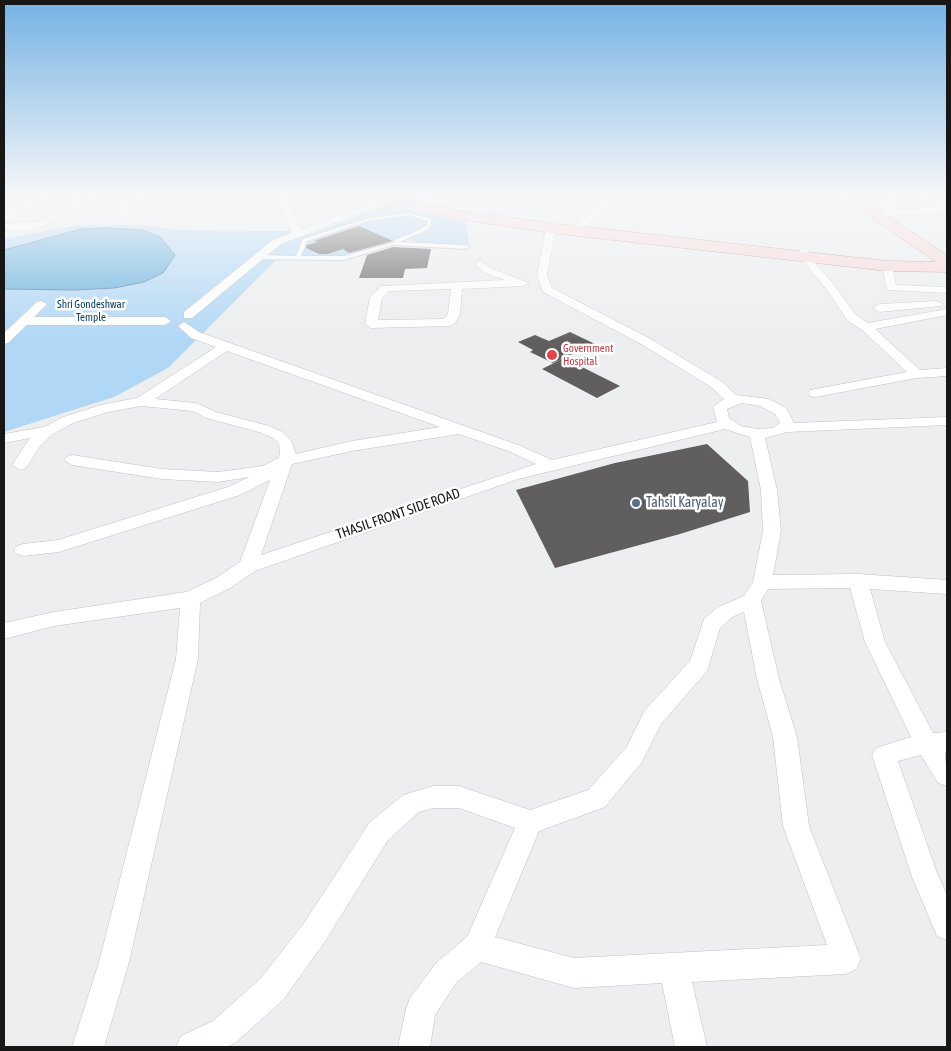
<!DOCTYPE html>
<html>
<head>
<meta charset="utf-8">
<style>
  body { margin:0 }
  #map { position:relative; width:951px; height:1051px; overflow:hidden; background:#eceeef; font-family:"Asap Condensed",sans-serif }
  canvas { display:block }
  .frame { position:absolute; inset:0; border:5px solid #171718; pointer-events:none }
</style>
</head>
<body>
<div id="map">
<canvas width="951" height="1051"></canvas>
<div class="frame"></div>
</div>
<script>
const g = document.querySelector('canvas').getContext('2d');
g.lineJoin = 'round';
function fillPath(path, color) { g.fillStyle = color; g.fill(path, 'evenodd'); }
const shape = rows => new Path2D(rows.map(r => 'M' + r).join(''));
function strokePath(path, color, width, dash) { g.strokeStyle = color; g.lineWidth = width; g.lineCap = dash ? 'butt' : 'round'; g.setLineDash(dash || []); g.stroke(path); }
function drawText(font, color, halo, rows, align = 'center') {
  g.font = font + ' "Asap Condensed",sans-serif'; g.lineWidth = 5; g.setLineDash([]); g.textBaseline = 'middle'; g.strokeStyle = halo; g.fillStyle = color; for (const [text, x, y, turn = 0] of rows) {
    g.save(); g.translate(x, y); g.rotate((+turn || 0) * Math.PI / 180); g.textAlign = isNaN(turn) ? turn : align; if (halo) g.strokeText(text, 0, 0); g.fillText(text, 0, 0); g.restore();
  }
}
const green = shape([
  [389,204,466,222,469,244,416,242,401,237,346,256,329,258,280,256,168,368,114,397,4,432,4,239,74,226,141,225,179,230,290,231,298,238]
]);
const water = shape([
  [106,228,142,230,160,237,175,255,163,273,144,282,114,288,74,290,4,289,4,250,81,229,106,228]
]);
const building = shape([
  [359,226,393,241,349,253,343,249,328,254,319,254,306,248,307,245,318,242,314,241],
  [393,247,431,249,427,268,405,269,403,278,359,278,367,255],
  [570,332,595,344,553,363,530,352,533,350,518,342,535,335,549,341],
  [564,358,620,386,597,398,542,369],
  [707,444,748,481,750,512,680,534,555,568,516,490,615,463]
]);
const lane = shape([
  [409,213,431,219,431,225,425,231,399,242,466,245,469,247,466,249,393,245,344,260,257,259,254,257,257,255,296,256,303,239,365,219,409,213],
  [409,215,427,221,427,225,421,229,395,240,395,242,344,256,301,256,307,241,368,221,409,215]
]);
const street = shape([
  [40,194,51,194,4,222,4,215,40,194],
  [85,194,95,194,74,212,43,226,31,230,4,230,4,224,37,222,68,208,85,194],
  [132,194,141,194,123,218,117,218,115,216,132,194],
  [272,194,281,194,295,215,301,230,394,194,402,196,281,244,192,318,184,318,184,312,273,240,292,233,285,215,272,194],
  [433,194,443,194,429,205,423,205,423,201,433,194],
  [608,194,617,194,607,208,578,233,572,233,572,229,601,204,608,194],
  [875,194,884,194,896,210,934,207,917,194,927,194,947,206,947,212,886,216,881,213,887,210,875,194],
  [554,221,559,224,556,228,547,275,552,288,649,338,721,381,736,395,769,399,786,408,794,423,947,417,947,425,787,432,765,438,777,490,781,531,773,575,858,574,947,580,947,594,870,589,885,642,933,733,947,732,947,752,945,752,947,786,938,783,921,755,898,761,937,873,947,895,947,940,937,936,912,877,872,755,876,748,911,737,865,642,850,588,768,589,761,601,779,679,797,737,809,826,861,959,856,969,846,974,692,982,707,1047,675,1047,662,983,574,988,481,962,456,983,435,1015,430,1047,398,1047,406,1009,410,998,436,963,467,937,515,828,459,808,433,808,419,812,388,840,324,943,283,1000,235,1043,226,1047,176,1047,181,1036,213,1021,261,978,304,923,370,822,403,795,433,786,459,786,530,810,588,790,626,748,645,710,690,661,704,619,718,607,744,596,753,582,763,531,761,490,750,437,725,429,518,479,255,571,230,588,200,603,198,659,129,962,104,1047,72,1047,99,962,176,659,180,608,54,626,4,639,4,623,54,612,186,592,216,578,240,562,270,480,240,495,59,552,23,556,17,554,14,550,17,546,23,544,58,540,228,487,249,477,218,482,162,479,72,465,64,460,66,457,72,455,162,469,218,472,263,466,278,458,280,454,279,444,273,438,259,432,206,418,193,411,141,406,108,412,73,423,53,434,40,446,26,468,20,470,12,465,30,438,4,443,4,434,44,427,63,417,101,405,137,398,216,347,191,338,178,326,184,322,199,332,521,446,552,460,717,422,713,407,724,399,711,387,641,344,543,292,537,275,546,228,554,221],
  [227,351,440,427,352,441,296,454,291,440,283,432,269,426,216,412,196,403,155,399,227,351],
  [742,403,760,406,775,414,780,423,773,428,757,429,741,426,729,418,727,409,742,403],
  [459,434,511,452,536,464,261,555,292,464,352,451,459,434],
  [744,612,757,679,773,737,783,826,827,945,574,958,495,937,539,831,605,807,642,762,661,724,707,671,720,628,732,617,744,612],
  [804,249,808,250,809,256,835,286,855,314,868,323,947,309,947,315,875,329,920,370,947,368,947,376,917,378,815,397,810,396,808,393,810,390,907,372,862,330,847,320,827,290,799,256,800,250,804,249],
  [480,261,493,269,529,283,523,286,462,289,460,314,455,323,450,326,371,328,365,324,370,297,382,286,505,280,485,273,475,264,480,261],
  [451,289,448,314,443,319,378,320,382,298,389,291,451,289],
  [887,263,892,266,896,285,947,287,947,293,887,290,882,266,887,263],
  [41,301,47,304,34,317,165,317,171,321,165,325,27,325,8,343,4,344,4,333,37,302,41,301],
  [937,301,943,304,941,306,879,312,873,308,879,304,937,301]
]);
const primary = shape([
  [369,194,393,194,453,210,551,223,887,261,936,262,837,194,853,194,947,255,947,272,887,271,551,233,453,218,370,197,369,194]
]);
const markers = [
  [552,355,6,"#e0444e"],
  [636,503,5,"#5c6f8a"]
];
const farParknames = [
  ["Shri Gondeshwar",91,305],
  ["Temple",91,318]
];
const farHealthnames = [
  ["Government",563,349],
  ["Hospital",563,362]
];
const serviceNames = [
  ["Tahsil Karyalay",646,503]
];
const streetNames = [
  ["THASIL FRONT SIDE ROAD",398,514,-19]
];
fillPath(green, '#b0d7f6');
fillPath(water, '#66afde');
strokePath(water, '#4e81a3', 1);
fillPath(building, '#605e5e');
strokePath(lane, '#bec0c1', 2);
strokePath(street, '#bec0c1', 1);
strokePath(primary, '#a98285', 1);
fillPath(lane, '#fff');
fillPath(street, '#fff');
fillPath(primary, '#fad7d9');
const sky = g.createLinearGradient(0, 0, 0, 342);
sky.addColorStop(0, '#74b2e4');
sky.addColorStop(0.57, '#f6f7f8');
sky.addColorStop(1, '#f6f7f800');
g.fillStyle = sky;
g.fillRect(0, 0, 951, 342);
for (const [x, y, r, color] of markers) { const dot = new Path2D(); dot.arc(x, y, r, 0, 2 * Math.PI); g.fillStyle = color; g.fill(dot); strokePath(dot, '#fff', 2); }
drawText('11px', '#023b5c', '#fff', farParknames);
drawText('11px', '#be3a42', '#fff', farHealthnames, 'left');
drawText('14px', '#4e5e75', '#fff', serviceNames, 'left');
drawText('14px', '#171718', '#fff', streetNames);
</script>
</body>
</html>
